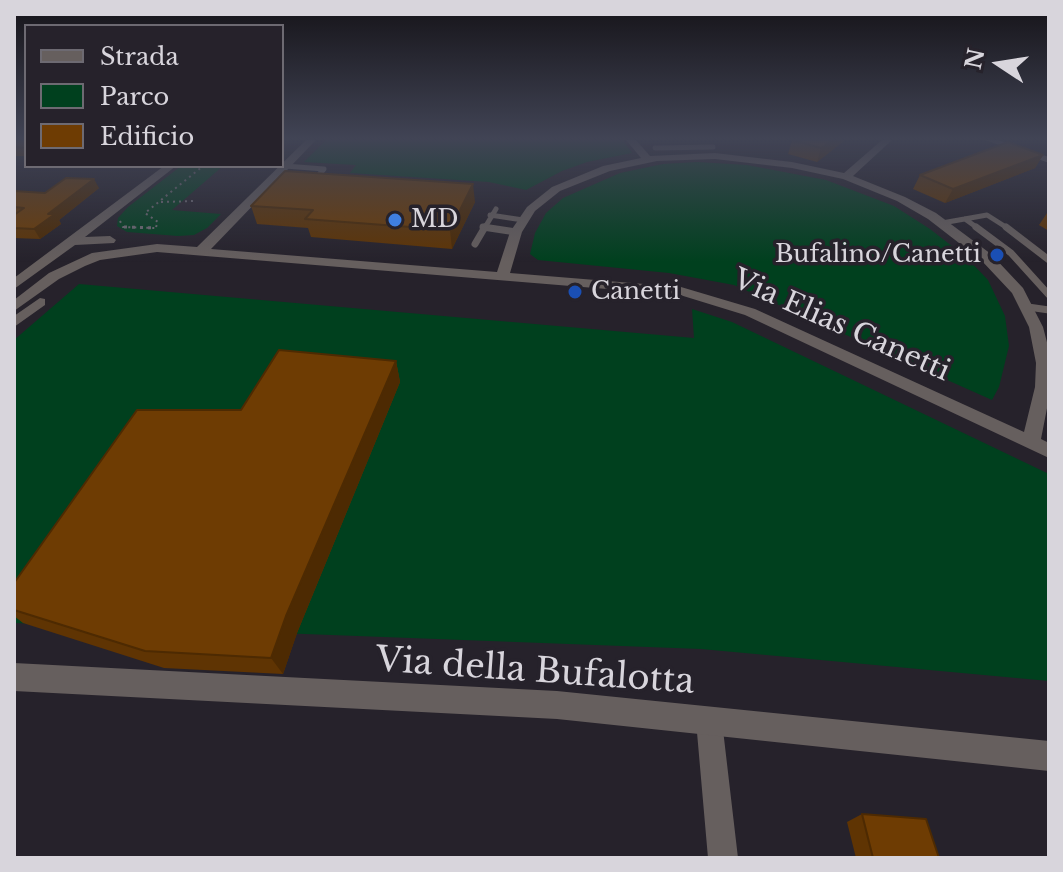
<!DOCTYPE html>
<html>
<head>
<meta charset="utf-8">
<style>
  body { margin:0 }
  #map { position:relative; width:1063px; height:872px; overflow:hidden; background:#26222b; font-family:"Libre Baskerville",serif }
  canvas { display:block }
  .frame { position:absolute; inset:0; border:16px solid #d8d5dc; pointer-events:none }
  .legend { position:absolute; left:24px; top:24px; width:260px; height:144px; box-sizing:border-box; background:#26222b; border:2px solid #6d6a72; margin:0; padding:10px 14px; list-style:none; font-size:24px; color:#d8d5dc }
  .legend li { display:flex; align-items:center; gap:16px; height:40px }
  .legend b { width:40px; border:2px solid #6d6a72 }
  .north { position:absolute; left:959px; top:24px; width:80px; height:80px; -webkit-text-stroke:6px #26222b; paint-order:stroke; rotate:282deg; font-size:22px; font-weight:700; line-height:32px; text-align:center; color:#d8d5dc }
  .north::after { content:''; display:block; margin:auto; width:28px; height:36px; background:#d8d5dc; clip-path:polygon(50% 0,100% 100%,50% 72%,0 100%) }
</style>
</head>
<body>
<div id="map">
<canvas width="1063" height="872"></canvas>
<div class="frame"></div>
<ul class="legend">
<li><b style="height:10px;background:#665f5e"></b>Strada</li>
<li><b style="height:22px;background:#00401e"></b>Parco</li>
<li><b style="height:22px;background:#6e3c03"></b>Edificio</li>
</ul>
<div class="north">N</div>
</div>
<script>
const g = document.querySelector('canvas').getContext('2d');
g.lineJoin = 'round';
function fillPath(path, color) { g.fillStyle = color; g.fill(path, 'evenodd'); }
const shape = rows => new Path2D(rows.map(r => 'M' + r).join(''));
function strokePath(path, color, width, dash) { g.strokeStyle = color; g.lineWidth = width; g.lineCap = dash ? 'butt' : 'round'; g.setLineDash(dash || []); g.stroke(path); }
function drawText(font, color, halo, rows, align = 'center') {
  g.font = font + ' "Libre Baskerville",serif'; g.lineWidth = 7; g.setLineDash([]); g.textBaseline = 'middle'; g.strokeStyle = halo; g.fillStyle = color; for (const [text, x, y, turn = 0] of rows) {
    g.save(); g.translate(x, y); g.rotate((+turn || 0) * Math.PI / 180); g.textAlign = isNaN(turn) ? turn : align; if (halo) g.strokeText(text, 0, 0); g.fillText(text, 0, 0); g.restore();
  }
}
const green = shape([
  [326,140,623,140,632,153,587,162,562,171,526,190,489,182,350,173,356,165,304,162],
  [697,162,747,165,826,180,894,206,930,229,966,257,988,280,1005,316,1009,346,999,387,992,400,734,285,669,273,538,260,530,254,535,233,546,213,563,198,620,173,663,164],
  [181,166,223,166,172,210,221,214,207,228,194,235,178,236,127,232,117,226,118,218,128,207],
  [79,284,694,338,692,309,732,322,1049,474,1049,681,701,649,14,623,14,340]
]);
const pathFar1 = shape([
  [161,202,195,201],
  [120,221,123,227,156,228],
  [156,227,158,222,145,213,203,166]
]);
const path = shape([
  [124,227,156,228]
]);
const serviceFar1 = shape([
  [655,148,713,147],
  [285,166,324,169,316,178,311,178],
  [490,215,523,220],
  [965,219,979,229],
  [942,223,987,215,1009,229],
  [483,227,496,229],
  [484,229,496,209]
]);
const service = shape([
  [483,227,516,232],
  [976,227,1011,253,1049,295],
  [1006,227,1049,260],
  [475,244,485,227],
  [1028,307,1049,310]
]);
const minor = shape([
  [306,140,316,140,211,249,497,272,510,232,527,207,552,187,603,166,641,158,626,140,636,140,650,156,715,153,792,162,844,173,882,140,892,140,853,176,905,197,936,213,991,254,1023,288,1043,327,1049,350,1049,398,1041,439,1049,443,1049,458,745,315,680,295,157,252,100,260,85,266,59,279,14,311,14,300,49,273,92,253,157,244,197,247,306,140],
  [715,159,792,168,843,179,897,201,928,219,981,260,1012,293,1029,327,1036,363,1035,387,1024,432,755,309,681,287,510,273,522,232,535,211,560,191,610,171,657,161,715,159],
  [985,140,998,140,1049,157,1049,163,985,140],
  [164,166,176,166,85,237,110,236,116,240,114,243,75,245,14,289,14,278,164,166],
  [40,298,45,299,45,305,14,327,14,316,40,298],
  [709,708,718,712,722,721,738,858,708,858,696,721,700,712,709,708]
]);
const tertiary = shape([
  [14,663,557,691,1049,741,1049,771,557,719,14,691,14,663]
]);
const wall = shape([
  [14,140,26,140,26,156,14,156],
  [792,140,845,140,817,162,788,154],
  [1043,155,1035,168,945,203,913,189,920,175],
  [99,188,59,220,61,224,40,239,14,238,14,191,45,193],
  [475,202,452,249,311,237,308,228,257,224,251,206],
  [1049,210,1049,231,1039,225],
  [396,361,400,382,297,633,283,674,164,668,23,623,14,616,14,583,241,410],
  [862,814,939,858,856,858,847,822]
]);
const shadedWall = shape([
  [833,140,845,140,817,162,821,148],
  [1043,155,1035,168,945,203,953,189],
  [94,179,99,188,59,220,61,224,40,239,34,229,48,214],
  [473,184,475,202,452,249,450,230],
  [396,361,400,382,297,633,283,674,271,658,286,616]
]);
const building = shape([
  [14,140,26,140,26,148,14,147,14,140],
  [792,140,833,140,821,148,792,140],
  [1008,142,1043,155,953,189,920,175,1008,142],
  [285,171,473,184,450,230,305,219,313,210,251,206,285,171],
  [66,178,94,179,48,214,55,214,34,229,14,228,14,215,24,208,14,207,14,191,45,193,66,178],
  [279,350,396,361,286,616,271,658,145,651,14,610,14,583,137,410,241,410,279,350],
  [862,814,926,819,939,858,873,858,862,814]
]);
const markers = [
  [395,220,8,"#3f7fe0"],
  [997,255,8,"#1a4fb4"],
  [575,292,8,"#1a4fb4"]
];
const farPoinames = [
  ["MD",411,220],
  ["Bufalino/Canetti",981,255,"right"],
  ["Canetti",591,292]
];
const streetNames = [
  ["Via Elias Canetti",841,326,24]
];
const nearStreetnames = [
  ["Via della Bufalotta",535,672,4]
];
fillPath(green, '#00401e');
strokePath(pathFar1, '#716e76', 2, [2, 4]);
strokePath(path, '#716e76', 3, [3, 5]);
strokePath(serviceFar1, '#665f5e', 5);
strokePath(service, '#665f5e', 7);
fillPath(minor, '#665f5e');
fillPath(tertiary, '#665f5e');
fillPath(wall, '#5f3403');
fillPath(shadedWall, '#4d2a02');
fillPath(building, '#6e3c03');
strokePath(building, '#4d2a02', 2);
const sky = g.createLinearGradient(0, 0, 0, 262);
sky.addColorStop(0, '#151318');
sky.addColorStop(0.53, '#414455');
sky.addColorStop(1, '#41445500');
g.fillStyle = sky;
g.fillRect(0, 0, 1063, 262);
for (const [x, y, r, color] of markers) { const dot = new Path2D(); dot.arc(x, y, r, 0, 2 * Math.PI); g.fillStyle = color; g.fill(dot); strokePath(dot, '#26222b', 3); }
drawText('24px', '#d8d5dc', '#26222b', farPoinames, 'left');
drawText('28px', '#d8d5dc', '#26222b', streetNames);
drawText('34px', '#d8d5dc', '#26222b', nearStreetnames);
</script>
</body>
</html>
